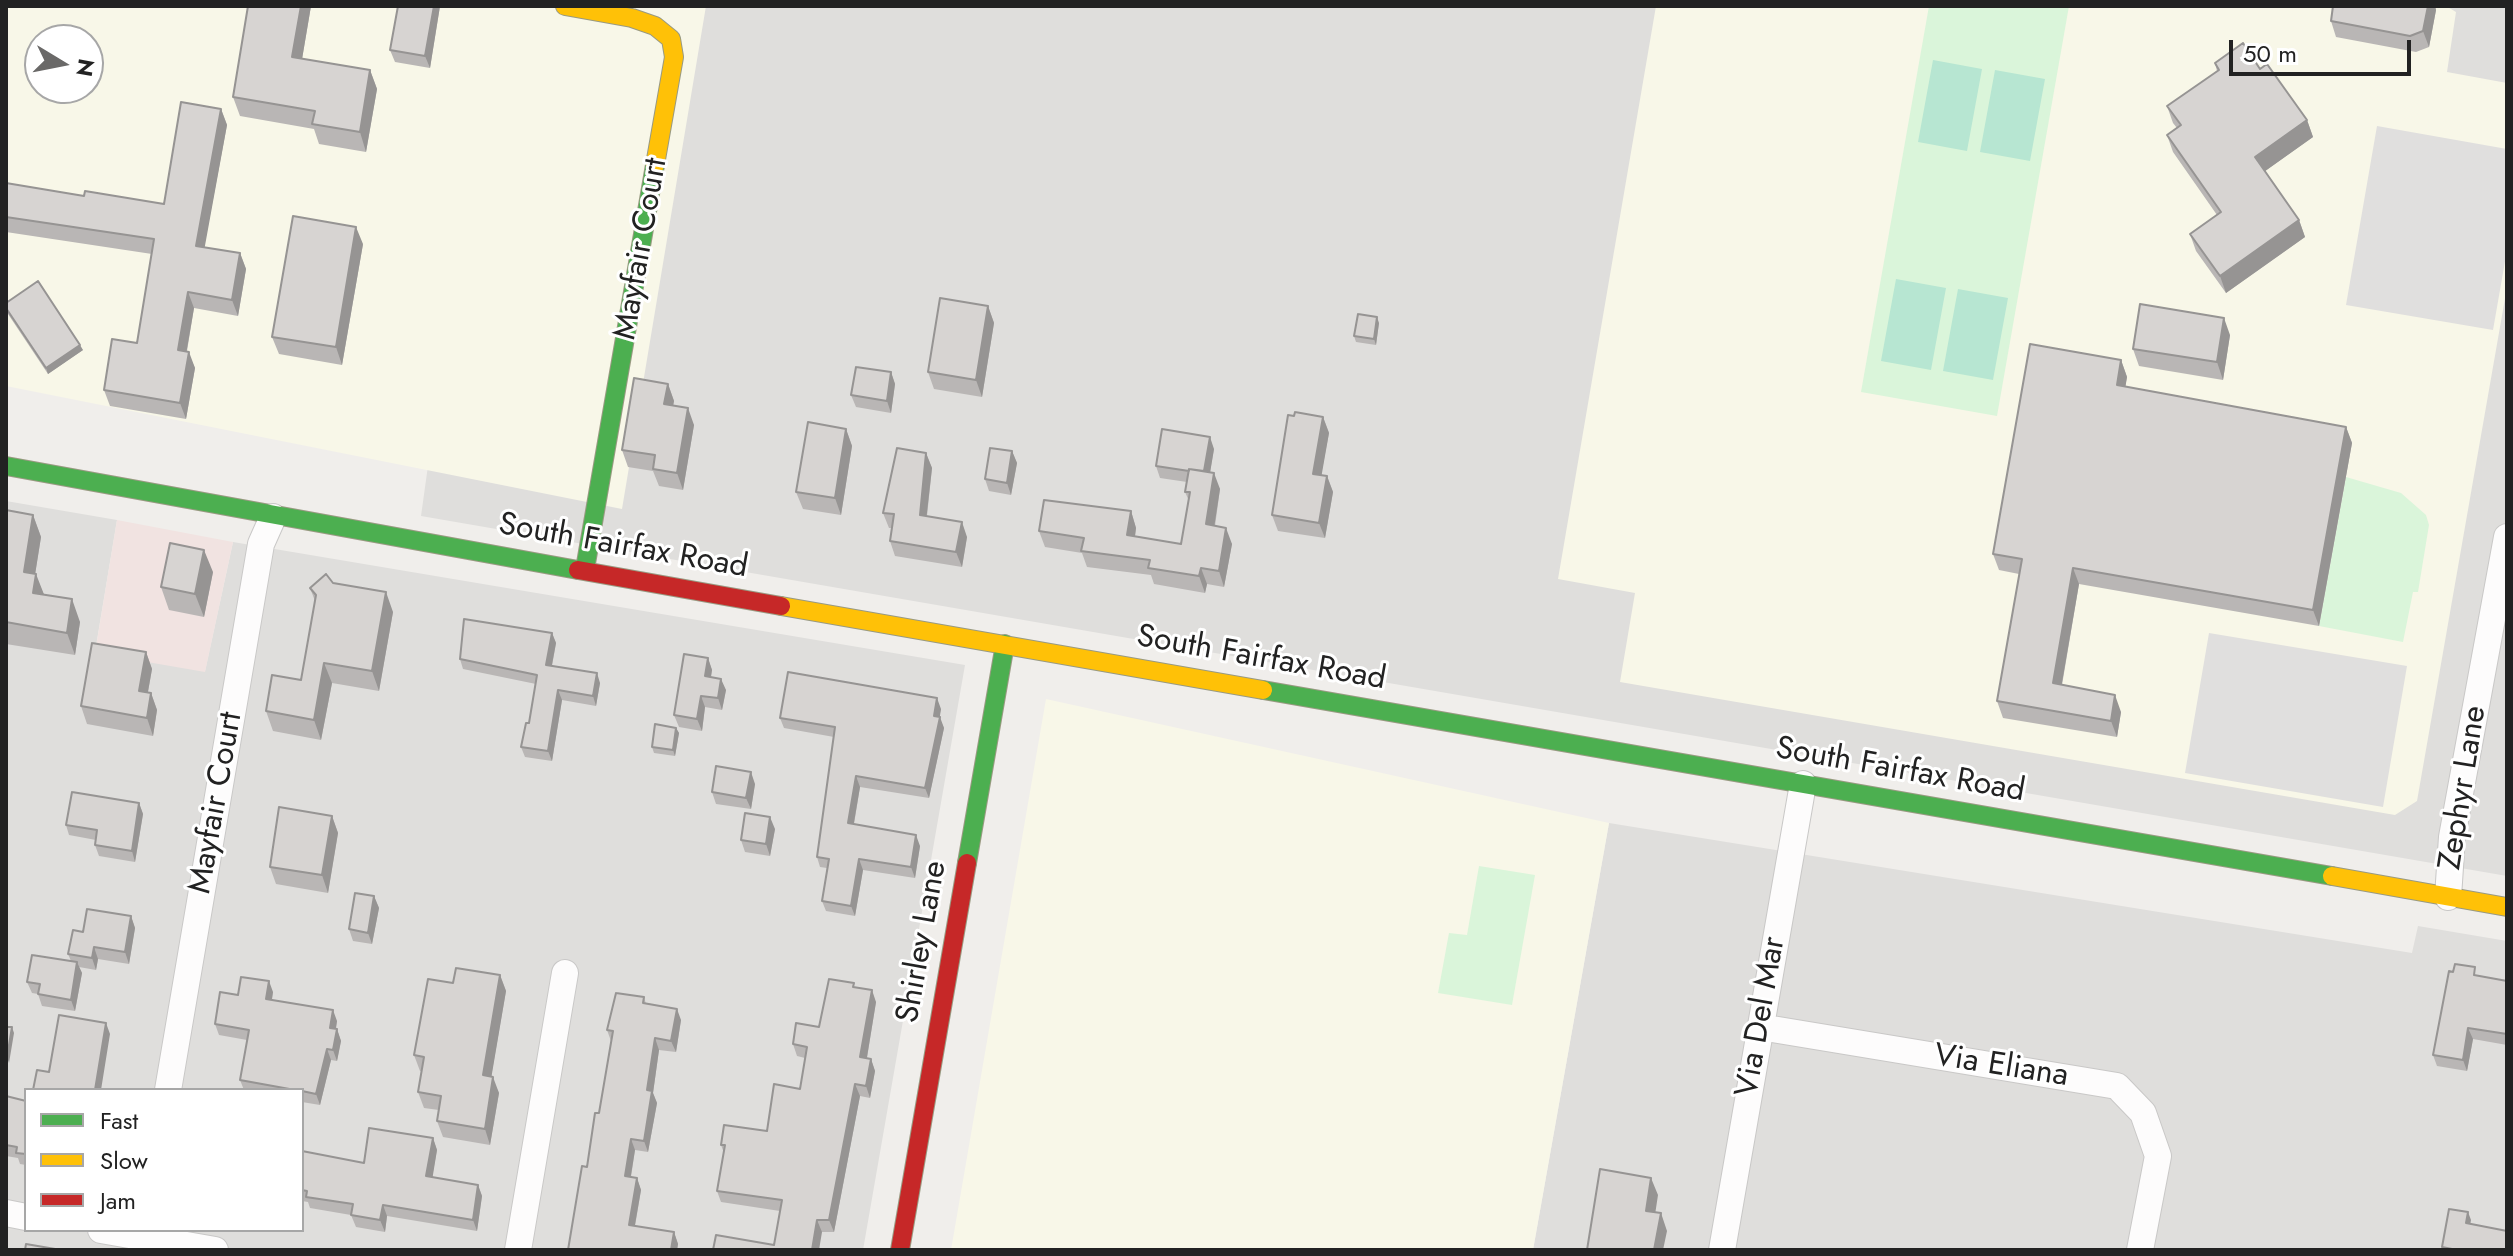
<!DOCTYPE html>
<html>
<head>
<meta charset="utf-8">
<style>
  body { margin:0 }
  #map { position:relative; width:2513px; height:1256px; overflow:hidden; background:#f0eeeb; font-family:Jost,sans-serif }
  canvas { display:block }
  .frame { position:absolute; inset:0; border:8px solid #222; pointer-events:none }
  .legend { position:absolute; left:24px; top:1088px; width:280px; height:144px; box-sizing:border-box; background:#fff; border:2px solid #a7a7a7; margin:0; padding:10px 14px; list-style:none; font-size:24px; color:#222 }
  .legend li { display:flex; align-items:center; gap:16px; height:40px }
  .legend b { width:40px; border:2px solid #a7a7a7 }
  .north { position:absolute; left:24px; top:24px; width:80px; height:80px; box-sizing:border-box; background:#fff; border:2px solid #a7a7a7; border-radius:50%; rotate:100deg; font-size:22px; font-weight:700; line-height:32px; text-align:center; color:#222 }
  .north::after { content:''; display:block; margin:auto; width:28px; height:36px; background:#6a6968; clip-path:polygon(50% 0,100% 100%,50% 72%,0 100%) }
  .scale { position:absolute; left:2229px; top:40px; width:182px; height:36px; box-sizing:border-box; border:4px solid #222; border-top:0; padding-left:10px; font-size:24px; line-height:28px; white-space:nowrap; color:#222; -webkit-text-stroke:6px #fff; paint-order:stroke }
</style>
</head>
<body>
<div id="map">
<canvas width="2513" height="1256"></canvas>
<div class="frame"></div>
<ul class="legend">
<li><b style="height:10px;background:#4caf50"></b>Fast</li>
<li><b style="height:10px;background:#ffc107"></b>Slow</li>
<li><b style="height:10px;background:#c62828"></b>Jam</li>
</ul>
<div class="north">N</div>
<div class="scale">50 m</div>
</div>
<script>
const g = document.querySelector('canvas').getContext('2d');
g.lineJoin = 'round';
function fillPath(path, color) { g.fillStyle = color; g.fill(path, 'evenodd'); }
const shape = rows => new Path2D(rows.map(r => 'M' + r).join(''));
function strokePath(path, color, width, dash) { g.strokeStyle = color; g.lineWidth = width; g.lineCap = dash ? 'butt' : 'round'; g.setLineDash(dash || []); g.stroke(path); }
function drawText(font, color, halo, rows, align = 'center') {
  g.font = font + ' Jost,sans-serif'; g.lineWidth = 6; g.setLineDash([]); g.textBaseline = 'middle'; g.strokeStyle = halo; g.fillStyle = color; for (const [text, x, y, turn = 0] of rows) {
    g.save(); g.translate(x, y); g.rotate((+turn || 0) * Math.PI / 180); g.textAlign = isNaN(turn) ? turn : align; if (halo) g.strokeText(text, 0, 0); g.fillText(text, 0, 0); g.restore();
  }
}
const residential = shape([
  [492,6,2507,6,2507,876,421,516],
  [6,501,117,520,95,652,205,671,233,542,965,665,863,1250,6,1250],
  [26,1090,302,1090,302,1230,26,1230],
  [1609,823,2412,953,2418,926,2507,941,2507,1250,1533,1250]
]);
const commercial = shape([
  [117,520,233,542,205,672,95,653]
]);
const education = shape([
  [6,6,706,6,622,509,6,386],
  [40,40,88,40,88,88,40,88],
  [1656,6,2446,6,2456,12,2447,72,2507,83,2507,287,2417,801,2395,815,1620,682,1635,593,1558,579],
  [1046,699,1609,823,1533,1250,951,1250]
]);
const park = shape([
  [1929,6,2069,6,1997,416,1861,392],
  [2346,477,2401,493,2426,515,2429,525,2418,592,2413,592,2403,642,2319,626],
  [1479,866,1535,875,1512,1005,1438,993,1449,933,1467,935]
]);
const pitch = shape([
  [1933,60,1982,69,1967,151,1918,142],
  [1995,70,2045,79,2030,161,1980,152],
  [1896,279,1946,288,1931,370,1881,361],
  [1958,289,2008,298,1993,380,1943,371]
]);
const parking = shape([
  [2377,126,2507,149,2507,250,2493,330,2346,305],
  [2209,633,2407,666,2383,807,2185,773]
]);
const street = shape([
  [2448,897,2452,837,2507,537],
  [1760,1027,2117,1086,2143,1113,2158,1156,2140,1250],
  [168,1090,261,544,273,517],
  [6,1213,26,1217],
  [101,1230,215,1250],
  [518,1250,565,973],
  [1722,1250,1803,784]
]);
const fast = shape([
  [6,466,578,570],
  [585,569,655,165],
  [1263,690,2332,876],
  [967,863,1005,644]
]);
const slow = shape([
  [565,6,632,18,655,26,671,39,674,57,655,165],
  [781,606,1263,690],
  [2332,876,2507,907]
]);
const jam = shape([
  [578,570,781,606],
  [900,1250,967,863]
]);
const wall = shape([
  [248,6,311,6,302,59,370,70,377,89,366,152,319,144,314,129,240,116,233,97],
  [398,6,440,6,430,68,395,62,390,50],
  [2333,6,2435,6,2436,10,2429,47,2416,52,2336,37,2331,21],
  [2215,63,2260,69,2307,120,2313,137,2265,171,2299,220,2305,237,2226,293,2196,251,2190,234,2217,215,2173,152,2167,135,2177,128,2173,123,2167,106,2217,71],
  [221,109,227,125,204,247,240,253,246,269,238,316,194,308,187,351,195,368,186,419,110,406,104,390,137,343,152,254,6,232,6,183,84,196,164,204],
  [363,244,342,365,279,354,272,337],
  [6,303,83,350,48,374,6,311],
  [988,306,994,323,982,397,934,389,928,372],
  [1379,323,1376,345,1356,342,1354,336],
  [2230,335,2223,380,2139,366,2133,349],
  [2121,360,2127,377,2125,387,2346,427,2352,443,2319,626,2079,584,2062,685,2121,712,2117,737,2003,718,1997,701,2019,574,1999,570,1993,554],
  [891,372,895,384,891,413,856,407,851,395],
  [668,384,674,401,673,406,694,425,683,490,659,486,653,471,628,467,622,450],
  [1323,417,1329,433,1321,475,1327,476,1333,492,1325,538,1278,531,1272,515],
  [846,429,852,446,841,515,803,509,796,492],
  [1214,449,1210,472,1220,489,1215,526,1232,544,1224,587,1207,584,1205,593,1154,584,1151,575,1087,567,1082,553,1045,547,1039,531,1131,511,1136,528,1135,536,1181,544,1189,501,1185,492,1187,482,1160,478,1156,466],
  [1012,451,1017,463,1011,495,989,491,985,479],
  [926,453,932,468,927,516,967,537,962,567,895,556,890,541,892,528,889,528,883,513],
  [6,510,33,515,41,537,35,574,44,595,80,622,75,655,6,644],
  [213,572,204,617,169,610,161,587],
  [333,583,393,612,379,691,332,683,321,740,273,731,266,711,301,680,315,601,310,588],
  [552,633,556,643,552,666,600,683,596,706,562,700,552,761,525,757,521,747,529,723,536,684,463,669,460,659],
  [146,652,152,669,148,692,151,693,157,710,153,736,87,724,81,706],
  [708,658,712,670,711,677,726,690,722,710,705,707,702,731,679,727,674,715],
  [941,709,939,717,944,728,929,798,860,787,854,824,920,846,915,878,863,870,855,916,826,911,822,901,827,868,820,867,817,857,834,737,784,728,780,718],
  [676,728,679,733,675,756,654,753,652,747],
  [755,784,751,809,716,804,712,792],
  [139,803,143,814,135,862,99,856,95,845,96,840,69,835,66,825],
  [332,816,338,833,328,893,276,884,270,867],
  [775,829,770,856,745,852,741,840],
  [374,896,379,908,372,944,353,941,349,929],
  [131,916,135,928,129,964,98,959,96,970,79,967,82,973,75,1011,42,1006,38,994,32,993,27,982,71,961,68,954,83,932],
  [500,975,506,991,491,1077,499,1093,490,1145,443,1137,437,1121,439,1110,424,1108,418,1092,422,1071,420,1071,414,1055,453,983],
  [2478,976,2507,981,2507,1045,2473,1039,2467,1071,2437,1066,2433,1055],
  [855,987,876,1002,867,1058,871,1059,875,1071,870,1098,860,1096,834,1232,822,1232,774,1245,780,1211,721,1202,717,1191,724,1153,721,1145,767,1131,800,1089,805,1058,797,1056,793,1044,819,1027],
  [273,992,272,1000,337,1021,336,1029,337,1029,341,1041,337,1061,331,1060,320,1105,302,1102,302,1090,244,1090,240,1080,247,1040,219,1035,215,1024,238,995],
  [644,997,646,1004,681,1020,676,1052,659,1050,653,1093,657,1103,648,1152,635,1150,631,1177,637,1178,641,1190,635,1226,674,1232,678,1244,677,1250,568,1250,599,1113,611,1041,607,1030],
  [6,1096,26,1101,26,1165,20,1164,18,1158,6,1156],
  [433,1138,437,1150,432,1177,478,1185,482,1196,477,1231,387,1216,385,1232,356,1227,351,1215,310,1208,308,1202,302,1201,302,1151,364,1163]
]);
const shadedWall = shape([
  [301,6,311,6,299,77,292,57],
  [434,6,440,6,430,68,425,56],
  [2428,6,2435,6,2436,10,2429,47,2423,31],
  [370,70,377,89,366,152,360,132],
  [221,109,227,125,202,262,196,246],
  [2307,120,2313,137,2261,174,2255,157],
  [2299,220,2305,237,2226,293,2220,276],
  [356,227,363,244,342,365,336,347],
  [240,253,246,269,238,316,232,300],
  [188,292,194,308,184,366,178,350],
  [988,306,994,323,982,397,976,380],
  [1377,317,1379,323,1376,345,1374,339],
  [2224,318,2230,335,2223,380,2217,362],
  [80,345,83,350,48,374,46,368],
  [189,352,195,368,186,419,180,403],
  [2121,360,2127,377,2123,402,2117,385],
  [891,372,895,384,891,413,887,401],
  [668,384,674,401,670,421,664,404],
  [688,408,694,425,683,490,677,473],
  [1323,417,1329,433,1319,490,1313,474],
  [2346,427,2352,443,2319,626,2313,610],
  [846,429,852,446,841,515,835,498],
  [1210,437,1214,449,1208,485,1204,474],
  [1012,451,1017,463,1011,495,1007,483],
  [926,453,932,468,925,530,920,515],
  [1214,473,1220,489,1212,541,1206,524],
  [1327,476,1333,492,1325,538,1319,523],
  [1131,511,1136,528,1133,551,1127,535],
  [33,515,41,537,32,594,24,572],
  [962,522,967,537,962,567,956,552],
  [1226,528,1232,544,1224,587,1219,571],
  [204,550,213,572,204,617,195,594],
  [1201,568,1207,584,1205,593,1199,576],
  [2073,568,2079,584,2059,700,2053,683],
  [36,574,45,597,33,593],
  [386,592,393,612,379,691,372,671],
  [72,599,80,622,75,655,67,633],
  [552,633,556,643,550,675,546,665],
  [146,652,152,669,145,708,139,691],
  [708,658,712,670,709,688,705,676],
  [324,663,332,683,321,740,314,720],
  [597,673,600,683,596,706,593,696],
  [721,679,726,690,722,710,718,698],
  [558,690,562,700,552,761,548,751],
  [151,693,157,710,153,736,147,718],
  [2115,695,2121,712,2117,737,2111,721],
  [701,696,705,707,702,731,697,719],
  [937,698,941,709,939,722,940,717,944,728,929,798,925,788],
  [676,728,679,733,675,756,673,750],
  [751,772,755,784,751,809,746,798],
  [856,776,860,787,852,834,848,823],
  [139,803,143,814,135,862,132,851],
  [332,816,338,833,328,893,322,875],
  [770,817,775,829,770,856,766,844],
  [916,835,920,846,915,878,911,867],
  [859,859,863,870,855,916,851,906],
  [374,896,379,908,372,944,368,933],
  [131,916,135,928,129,964,125,952],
  [94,947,98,959,96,970,92,958],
  [77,962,82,973,75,1011,71,1000],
  [500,975,506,991,489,1091,483,1075],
  [269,981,273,992,270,1010,266,999],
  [872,990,876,1002,865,1069,860,1057],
  [677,1009,681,1020,676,1052,671,1041],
  [333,1010,337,1021,334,1039,330,1028],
  [106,1023,110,1034,101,1090,95,1090],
  [12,1027,14,1033,9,1063,7,1057],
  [2468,1028,2473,1039,2467,1071,2463,1060],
  [337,1029,341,1041,337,1061,333,1050],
  [655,1038,659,1050,653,1093,657,1103,648,1152,644,1141,647,1090],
  [327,1049,331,1060,320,1105,316,1094],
  [871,1059,875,1071,870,1098,866,1086],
  [493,1077,499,1093,490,1145,485,1129],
  [855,1084,860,1096,834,1232,829,1220],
  [433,1138,437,1150,431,1187,426,1176],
  [631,1139,635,1150,629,1187,625,1176],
  [637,1178,641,1190,633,1236,629,1225],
  [1651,1178,1658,1195,1653,1228,1646,1211],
  [478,1185,482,1196,477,1231,473,1220],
  [383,1205,387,1216,385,1232,380,1220],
  [2468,1212,2471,1220,2469,1231,2466,1223],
  [1661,1213,1667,1231,1663,1250,1654,1250],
  [817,1220,822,1232,819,1250,812,1250],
  [674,1232,678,1244,677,1250,671,1250]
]);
const building = shape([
  [248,6,301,6,292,57,370,70,360,132,312,124,315,111,233,97,248,6],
  [398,6,434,6,425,56,390,50,398,6],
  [2333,6,2428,6,2423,31,2410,36,2331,21,2333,6],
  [2243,43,2260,69,2267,64,2307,120,2255,157,2299,220,2220,276,2190,234,2221,212,2167,135,2181,125,2167,106,2219,70,2215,63,2243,43],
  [181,102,221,109,196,246,240,253,232,300,188,292,178,350,189,352,180,403,104,390,112,339,137,343,154,239,6,217,6,183,84,196,85,191,164,204,181,102],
  [293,216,356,227,336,347,272,337,293,216],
  [38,281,80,345,46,368,6,308,6,303,38,281],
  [940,298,988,306,976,380,928,372,940,298],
  [2140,304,2224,318,2217,362,2133,349,2140,304],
  [1358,314,1377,317,1374,339,1354,336,1358,314],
  [2030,344,2121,360,2117,385,2346,427,2313,610,2073,568,2053,683,2115,695,2111,721,1997,701,2022,559,1993,554,2030,344],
  [856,367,891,372,887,401,851,395,856,367],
  [634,378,668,384,664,404,688,408,677,473,653,469,655,455,622,450,634,378],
  [1295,412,1323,417,1313,474,1327,476,1319,523,1272,515,1288,415,1294,416,1295,412],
  [808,422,846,429,835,498,796,492,808,422],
  [1162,429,1210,437,1204,471,1189,469,1189,471,1156,466,1162,429],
  [897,448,926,453,920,515,962,522,956,552,890,541,894,514,883,513,897,448],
  [990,448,1012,451,1007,483,985,479,990,448],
  [1189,469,1214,473,1206,524,1226,528,1219,571,1201,568,1199,576,1148,568,1150,560,1081,551,1084,538,1039,531,1044,500,1131,511,1127,535,1181,544,1190,492,1185,492,1189,469],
  [6,510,33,515,24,572,36,574,33,593,72,599,67,633,6,622,6,510],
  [170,543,204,550,195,594,161,587,170,543],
  [326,574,333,583,386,592,372,671,324,663,314,720,266,711,272,675,301,680,316,595,310,588,326,574],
  [464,619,552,633,546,665,597,673,593,696,558,690,548,751,521,747,526,723,529,723,537,675,460,659,464,619],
  [92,643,146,652,139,691,151,693,147,718,81,706,92,643],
  [684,654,708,658,705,676,721,679,718,698,701,696,697,719,674,715,684,654],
  [788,672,937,698,934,716,940,717,925,788,856,776,848,823,916,835,911,867,859,859,851,906,822,901,829,859,817,857,835,727,780,718,788,672],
  [655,724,676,728,673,750,652,747,655,724],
  [716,766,751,772,746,798,712,792,716,766],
  [72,792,139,803,132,851,95,845,97,830,66,825,72,792],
  [279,807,332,816,322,875,270,867,279,807],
  [745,813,770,817,766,844,741,840,745,813],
  [355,893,374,896,368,933,349,929,355,893],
  [87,909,131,916,125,952,94,947,92,958,68,954,73,930,83,932,87,909],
  [32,955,77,962,71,1000,38,994,40,984,27,982,32,955],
  [2455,964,2475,967,2474,975,2507,981,2507,1034,2468,1028,2463,1060,2433,1055,2449,971,2453,972,2455,964],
  [456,968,500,975,483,1075,493,1077,485,1129,437,1121,441,1096,418,1092,424,1057,414,1055,428,979,453,983,456,968],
  [241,977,269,981,266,999,333,1010,330,1028,337,1029,333,1050,327,1049,316,1094,302,1091,302,1090,295,1090,240,1080,249,1030,215,1024,220,992,238,995,241,977],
  [829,979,854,983,853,987,872,990,860,1057,871,1059,866,1086,855,1084,829,1220,817,1220,812,1250,713,1250,716,1235,774,1245,782,1200,717,1191,725,1145,721,1145,724,1125,767,1131,774,1084,800,1089,807,1047,793,1044,796,1023,819,1027,829,979],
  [616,993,644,997,643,1003,677,1009,671,1041,655,1038,647,1090,652,1091,644,1141,631,1139,625,1176,637,1178,629,1225,674,1232,671,1250,568,1250,582,1166,587,1167,595,1113,599,1113,613,1031,607,1030,616,993],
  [59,1015,106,1023,95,1090,33,1090,37,1070,49,1072,59,1015],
  [6,1027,12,1027,7,1057,6,1057,6,1027],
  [6,1096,26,1101,26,1154,16,1153,17,1147,6,1145,6,1096],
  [369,1128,433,1138,426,1176,478,1185,473,1220,383,1205,380,1220,351,1215,353,1204,306,1197,307,1191,302,1190,302,1151,364,1163,369,1128],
  [1600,1169,1651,1178,1646,1211,1661,1213,1654,1250,1587,1250,1600,1169],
  [2449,1209,2468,1212,2466,1223,2507,1231,2507,1250,2452,1250,2452,1249,2442,1247,2449,1209],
  [26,1244,61,1250,25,1250,26,1244]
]);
const streetNames = [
  ["Mayfair Court",642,249,-80],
  ["South Fairfax Road",623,547,10],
  ["South Fairfax Road",1261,659,10],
  ["South Fairfax Road",1900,771,10],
  ["Zephyr Lane",2464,788,-81],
  ["Mayfair Court",217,803,-80],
  ["Shirley Lane",923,942,-80],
  ["Via Del Mar",1762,1017,-80],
  ["Via Eliana",2001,1067,9]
];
fillPath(residential, '#dfdedc');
fillPath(commercial, '#f1e3e1');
fillPath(education, '#f8f7e8');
fillPath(park, '#daf5da');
fillPath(pitch, '#b7e6d2');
fillPath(parking, '#e0dfde');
strokePath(street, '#c9c8c7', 28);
strokePath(fast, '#999a82', 20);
strokePath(slow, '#999a82', 20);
strokePath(jam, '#999a82', 20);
strokePath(street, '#fdfcfc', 26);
strokePath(fast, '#4caf50', 18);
strokePath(slow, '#ffc107', 18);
strokePath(jam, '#c62828', 18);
fillPath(wall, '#b9b6b5');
fillPath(shadedWall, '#969493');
fillPath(building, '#d7d4d2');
strokePath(building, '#969493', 2);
drawText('32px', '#222', '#fff', streetNames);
</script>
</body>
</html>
